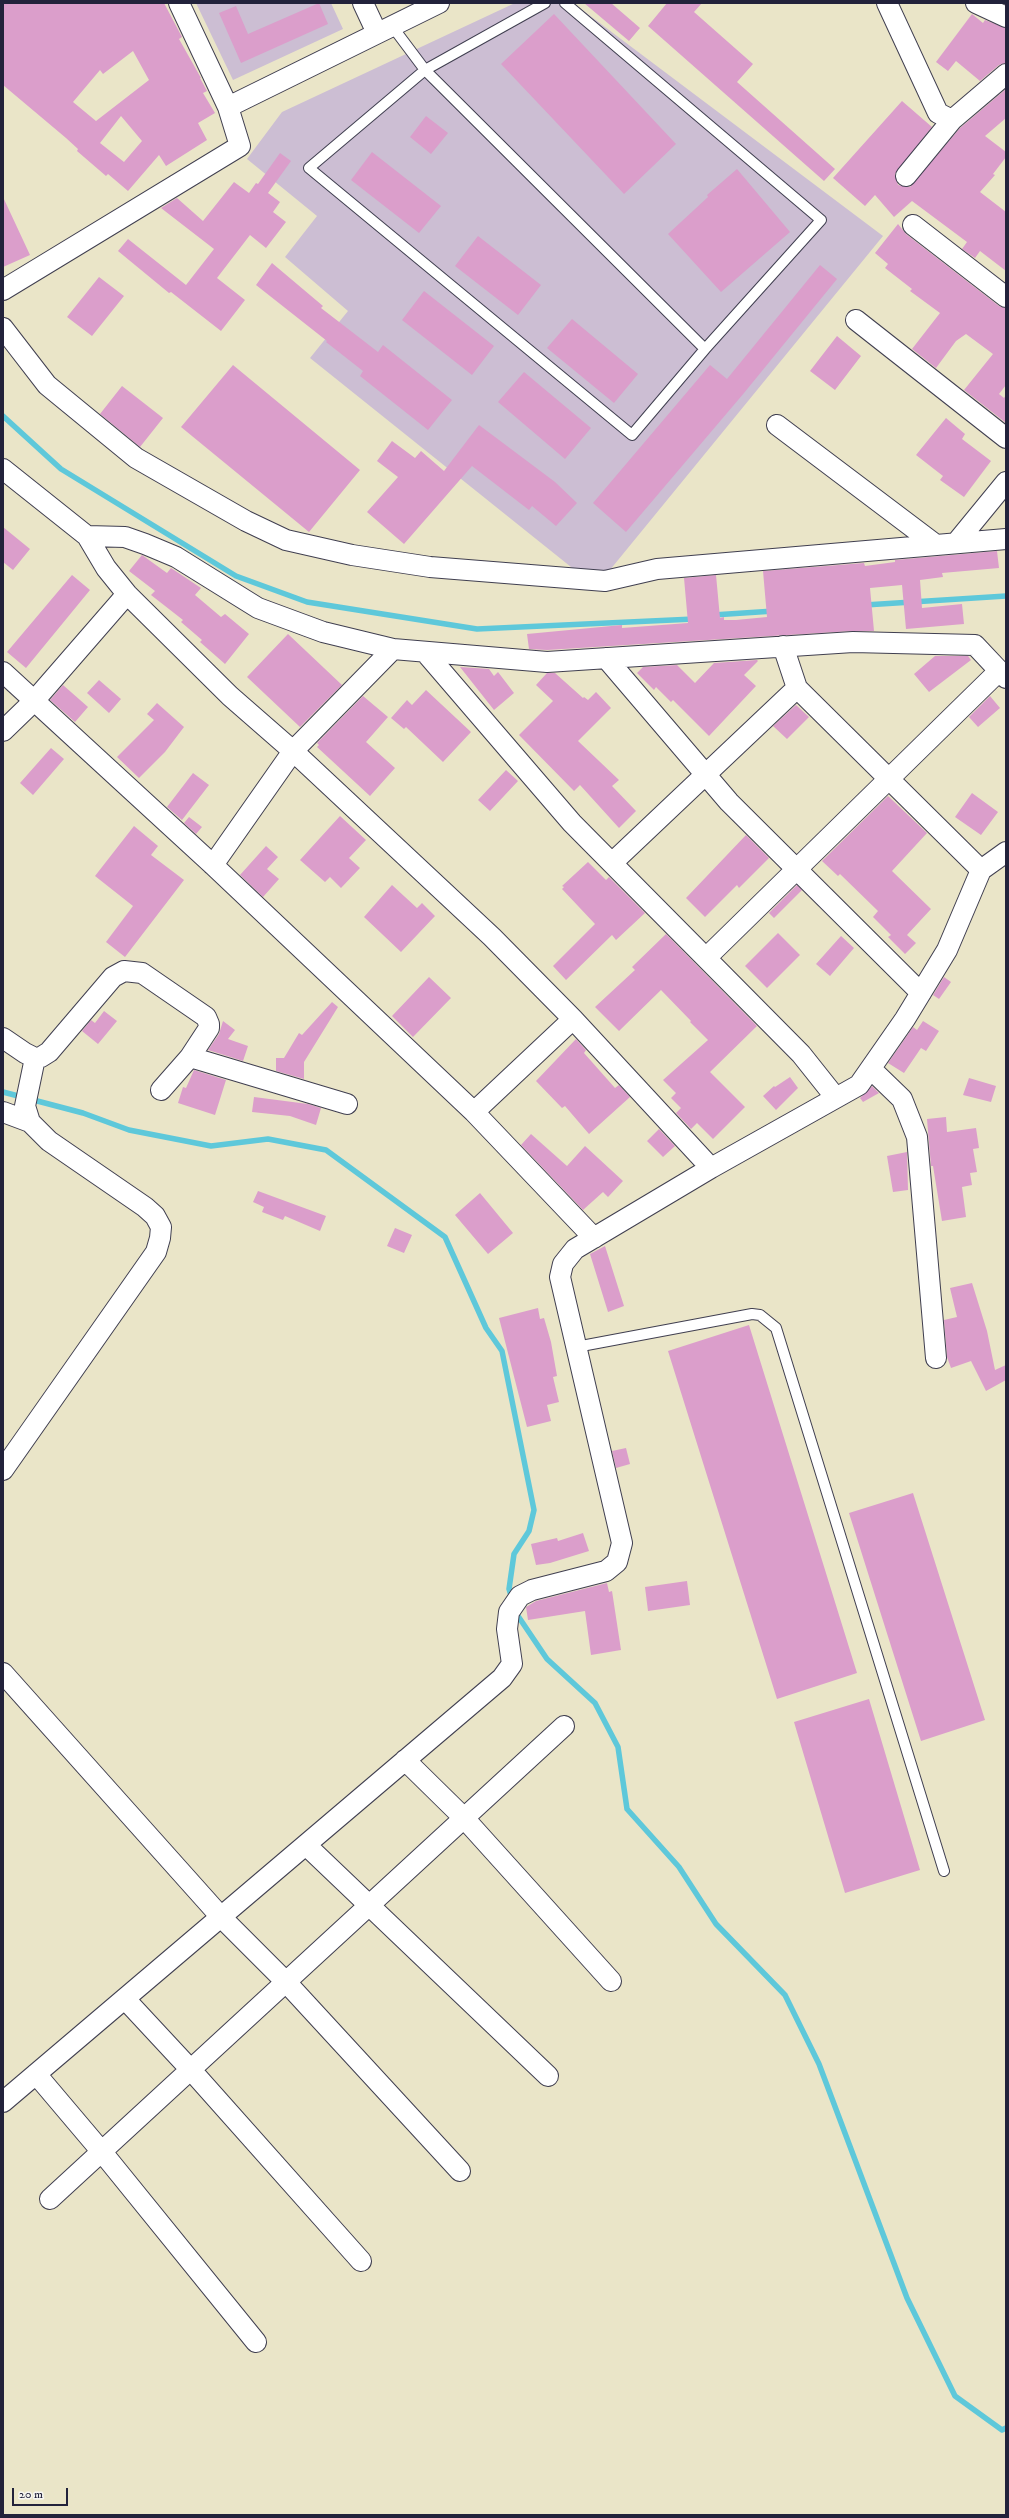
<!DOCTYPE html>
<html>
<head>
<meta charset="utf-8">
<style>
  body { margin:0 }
  #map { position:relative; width:1009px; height:2518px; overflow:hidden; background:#eae5c8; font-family:"IM FELL DW Pica",serif }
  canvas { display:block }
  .frame { position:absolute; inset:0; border:4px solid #22223b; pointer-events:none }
  .scale { position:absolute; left:12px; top:2488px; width:56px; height:18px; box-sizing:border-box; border:2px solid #22223b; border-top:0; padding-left:5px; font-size:12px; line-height:14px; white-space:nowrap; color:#22223b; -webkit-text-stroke:3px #f6f6f2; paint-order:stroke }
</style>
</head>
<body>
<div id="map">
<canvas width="1009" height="2518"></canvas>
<div class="frame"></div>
<div class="scale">20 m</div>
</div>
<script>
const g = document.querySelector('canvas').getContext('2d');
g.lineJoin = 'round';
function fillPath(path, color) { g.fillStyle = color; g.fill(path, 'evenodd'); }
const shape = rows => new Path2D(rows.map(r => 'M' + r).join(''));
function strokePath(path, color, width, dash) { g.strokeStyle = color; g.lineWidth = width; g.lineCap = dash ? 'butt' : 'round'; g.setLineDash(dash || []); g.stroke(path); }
const industrial = shape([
  [196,3,331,3,343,29,233,80],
  [515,3,573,3,883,236,596,587,310,358,348,311,285,257,317,216,247,159,282,112]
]);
const stream = shape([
  [3,416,61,469,236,576,307,602,477,629,694,619],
  [865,605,1006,596],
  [713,615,774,611],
  [3,1092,83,1113,129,1130,211,1146,268,1139,326,1150,445,1237,486,1328,502,1351,534,1510,529,1531,514,1554,509,1589,512,1599],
  [516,1613,547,1659,595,1703,618,1747,627,1809,679,1867,716,1924,785,1995,819,2064,907,2298,955,2396,1002,2430,1006,2428]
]);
const building = shape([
  [3,3,164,3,182,37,179,39,201,78,200,78,207,91,203,93,215,113,198,123,207,140,166,166,159,155,128,191,108,174,106,176,77,151,78,149,66,138,3,85],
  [133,51,149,80,96,121,73,102,100,70,103,74],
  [121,116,142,141,124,162,100,143],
  [319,3,328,24,241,63,219,13,236,6,248,34],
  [584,3,611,3,640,28,629,41],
  [667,3,702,3,694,12,753,64,737,82,835,169,824,181,648,26],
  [554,14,676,144,624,194,501,64],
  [972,14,983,23,985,20,1006,28,1006,63,999,65,980,81,956,61,948,71,936,62],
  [1006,89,1006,118,985,136,1006,152,1006,157,993,174,995,175,980,192,1006,212,1006,271,980,251,975,258,962,249,967,242,912,201,894,217,875,195,865,206,833,178,902,101,932,127,895,174,898,185,910,187,960,128],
  [426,116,448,133,431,154,410,137],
  [372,152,441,206,419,233,351,180],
  [280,153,291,161,268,193,280,202,273,212,286,222,266,248,250,235,217,278,245,300,221,331,171,292,169,293,118,251,128,239,186,285,214,249,161,208,177,198,203,221,234,182,249,193,256,183,258,184],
  [737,169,790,232,721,292,668,234,708,197,707,195],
  [3,197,30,255,3,267],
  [898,224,906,234,999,306,1006,308,1006,385,999,394,1004,398,1006,395,1006,423,964,390,993,354,966,334,956,341,936,368,912,349,940,313,910,291,912,289,885,268,888,264,875,253],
  [478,236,541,285,518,315,455,266],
  [272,263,323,306,321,308,378,352,383,345,452,400,428,430,360,376,363,371,326,342,327,341,256,285],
  [820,265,837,279,744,393,626,532,593,503,710,365,727,379],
  [99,277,124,296,92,336,67,317],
  [424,291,494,346,472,375,402,320],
  [572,319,638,374,614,403,547,348],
  [837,336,861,356,835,390,810,371],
  [233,365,360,470,309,532,181,427],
  [524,372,591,428,565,459,498,402],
  [122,386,163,418,140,447,100,414],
  [946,418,965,434,962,439,991,461,964,497,940,480,943,476,916,455],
  [479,425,555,482,577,503,556,526,532,506,529,510,472,466,404,544,367,512,398,477,377,461,392,441,415,458,421,451,444,471],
  [3,527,30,549,13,570,3,562],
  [997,551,999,568,942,573,943,577,920,580,922,608,962,604,964,624,906,629,902,585,870,588,874,631,852,631,547,650,529,649,527,634,622,625,622,628,688,623,684,578,716,575,720,618,724,617,724,620,736,620,767,617,763,571,864,563,865,566,895,562,895,560],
  [142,555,167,573,171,568,201,588,195,595,221,617,225,614,249,634,225,664,200,642,202,640,181,622,183,620,151,595,155,591,129,571],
  [72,575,90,590,26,668,7,652],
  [288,634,342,685,300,727,247,677],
  [935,656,968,656,971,660,929,692,914,674],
  [757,660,758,661,744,675,756,686,709,736,673,700,671,702,656,687,654,690,637,673,643,667,677,665,695,683,714,663],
  [460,667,489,669,494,676,498,672,514,693,494,710],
  [547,673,555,673,583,698,584,697,588,700,596,692,611,708,578,741,619,780,612,786,636,811,619,828,580,785,574,791,519,735,553,701,536,685],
  [99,680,121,699,109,713,87,693],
  [63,685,88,707,75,722,50,700],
  [426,690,471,732,443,762,406,727,404,729,391,718,407,700,412,705],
  [363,696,388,717,366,742,395,768,370,796,317,747,319,745,317,743],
  [990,696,1000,708,978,727,969,717],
  [157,703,184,727,165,752,139,778,117,757,154,720,147,714],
  [796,705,809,717,787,739,773,726],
  [51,748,64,759,33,795,20,783],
  [506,770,518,781,490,811,478,800],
  [193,773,209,785,182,820,167,807],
  [972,793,998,812,981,835,955,817],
  [888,796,927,833,892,871,931,909,907,935,916,943,905,954,888,937,891,935,873,917,878,911,840,874,838,876,822,861],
  [340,816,366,840,349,858,360,868,341,888,330,877,325,882,300,860],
  [189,817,202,827,196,834,184,823],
  [134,826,158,846,151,855,184,880,125,957,106,942,133,906,95,876],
  [746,835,769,858,739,888,737,885,705,917,686,898],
  [266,846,278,857,267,869,279,879,263,897,240,875],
  [588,862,606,880,609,877,645,913,616,940,612,935,566,980,553,966,595,924,562,889,564,887,562,886],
  [392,885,417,908,422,903,435,916,401,952,364,917],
  [797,885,802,890,774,918,769,913],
  [778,933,800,955,767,988,745,966],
  [666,934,757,1026,710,1072,745,1107,713,1139,697,1123,691,1129,676,1113,681,1108,671,1098,676,1093,663,1080,708,1040,690,1022,691,1021,661,990,619,1031,595,1007,635,970,632,967],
  [841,936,854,948,830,976,816,964],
  [429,977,451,998,413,1037,392,1016],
  [944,977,951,982,939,999,933,995],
  [332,1002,338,1007,304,1062,304,1079,276,1071,276,1058,284,1058,299,1033,302,1035],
  [104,1011,117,1021,98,1044,82,1031,91,1020,95,1023],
  [223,1021,235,1030,228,1039,248,1046,243,1061,208,1050,219,1034],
  [923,1021,939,1031,926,1051,921,1048,904,1073,888,1063,913,1027,917,1030],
  [576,1039,586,1050,584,1053,615,1088,619,1085,630,1097,589,1134,565,1106,562,1108,536,1081],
  [194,1070,226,1080,215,1115,178,1103,183,1087,186,1088],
  [790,1077,798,1088,776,1110,763,1096,774,1086,775,1087],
  [969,1078,996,1086,991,1102,963,1095],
  [872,1086,879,1093,863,1102,860,1098],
  [254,1097,308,1104,321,1108,316,1125,290,1116,252,1112],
  [946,1117,947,1132,976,1128,979,1148,973,1149,977,1172,970,1173,972,1185,962,1187,966,1217,942,1221,933,1166,931,1166,927,1119],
  [659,1129,675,1146,663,1157,647,1141],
  [531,1134,567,1166,585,1146,623,1181,608,1197,603,1192,583,1210,521,1145],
  [907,1152,908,1190,893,1192,887,1156],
  [258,1191,326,1216,320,1231,285,1216,283,1220,262,1212,264,1207,253,1202],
  [480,1193,513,1233,488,1254,455,1215],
  [395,1228,412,1235,404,1253,387,1246],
  [605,1246,624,1306,608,1312,590,1254],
  [972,1283,987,1331,995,1370,1006,1365,1006,1380,986,1391,971,1361,951,1368,947,1357,944,1320,957,1317,950,1288],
  [538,1308,540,1319,544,1318,551,1342,557,1376,553,1377,559,1402,547,1405,551,1421,527,1427,499,1318],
  [749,1325,857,1673,777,1699,668,1351],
  [626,1448,630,1464,616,1468,612,1451],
  [913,1493,985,1720,921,1741,849,1513],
  [583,1533,589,1551,550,1563,536,1565,531,1544,557,1538,558,1541],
  [687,1581,690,1605,648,1611,645,1587],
  [607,1583,609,1592,612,1591,621,1650,591,1655,585,1611,528,1620,526,1607,536,1601],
  [869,1699,920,1870,845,1893,794,1722]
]);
const service = shape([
  [545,3,425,70,309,168,632,435,705,349],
  [392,26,425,70,705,349,821,220,565,3],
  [576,1347,752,1314,760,1315,776,1328,944,1871]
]);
const minor = shape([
  [363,3,377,33],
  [887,3,938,113,952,120],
  [976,3,1006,17],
  [228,107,439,3],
  [906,176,952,120,1006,74],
  [913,225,1006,297],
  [3,290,240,146,228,107,179,3],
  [856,320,1006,438],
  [3,328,47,385,136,458,246,521,286,540,352,555,430,567,605,581,657,569,1006,539],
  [777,425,936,545],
  [3,469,87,536,106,568,127,594,230,696,293,751,492,937,573,1019,711,1168],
  [87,536,125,537,145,544,176,557,258,608,323,632,393,649],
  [956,543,1006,482],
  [783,646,797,688,981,870],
  [425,652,572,823,801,1054,836,1098],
  [606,658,729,802,921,993],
  [3,672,213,865,474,1112,594,1238],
  [3,731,34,701,127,594],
  [612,863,797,688],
  [213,865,293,751,393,649,547,662,853,642,975,645,1006,678],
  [706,958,999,671],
  [3,1038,25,1053,35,1058,41,1057,49,1052,113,977,124,971,142,973,206,1017,209,1024,209,1028,190,1057,161,1090],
  [190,1057,347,1104],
  [871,1069,902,1099,917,1137,936,1358],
  [3,1112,30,1122],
  [474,1112,573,1019],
  [3,1470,156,1252,160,1238,161,1227,155,1216,145,1207,49,1141,30,1122,25,1106,35,1058],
  [3,1673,221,1917,286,1982,460,2171],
  [405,1760,464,1818,611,1981],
  [306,1845,548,2076],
  [125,1999,191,2070,361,2261],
  [36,2074,102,2152,256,2342],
  [3,2102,502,1678,512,1664,507,1629,509,1612,520,1596,532,1590,606,1571,617,1562,622,1543,560,1277,563,1264,575,1249,711,1168,859,1085,905,1019,947,950,981,870,1006,852],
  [50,2199,564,1726]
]);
fillPath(industrial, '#ccbed3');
strokePath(stream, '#5ec8da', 5.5);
fillPath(building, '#db9ecb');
strokePath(service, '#403f50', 12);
strokePath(minor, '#403f50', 22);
strokePath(service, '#fff', 10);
strokePath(minor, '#fff', 20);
</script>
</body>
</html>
